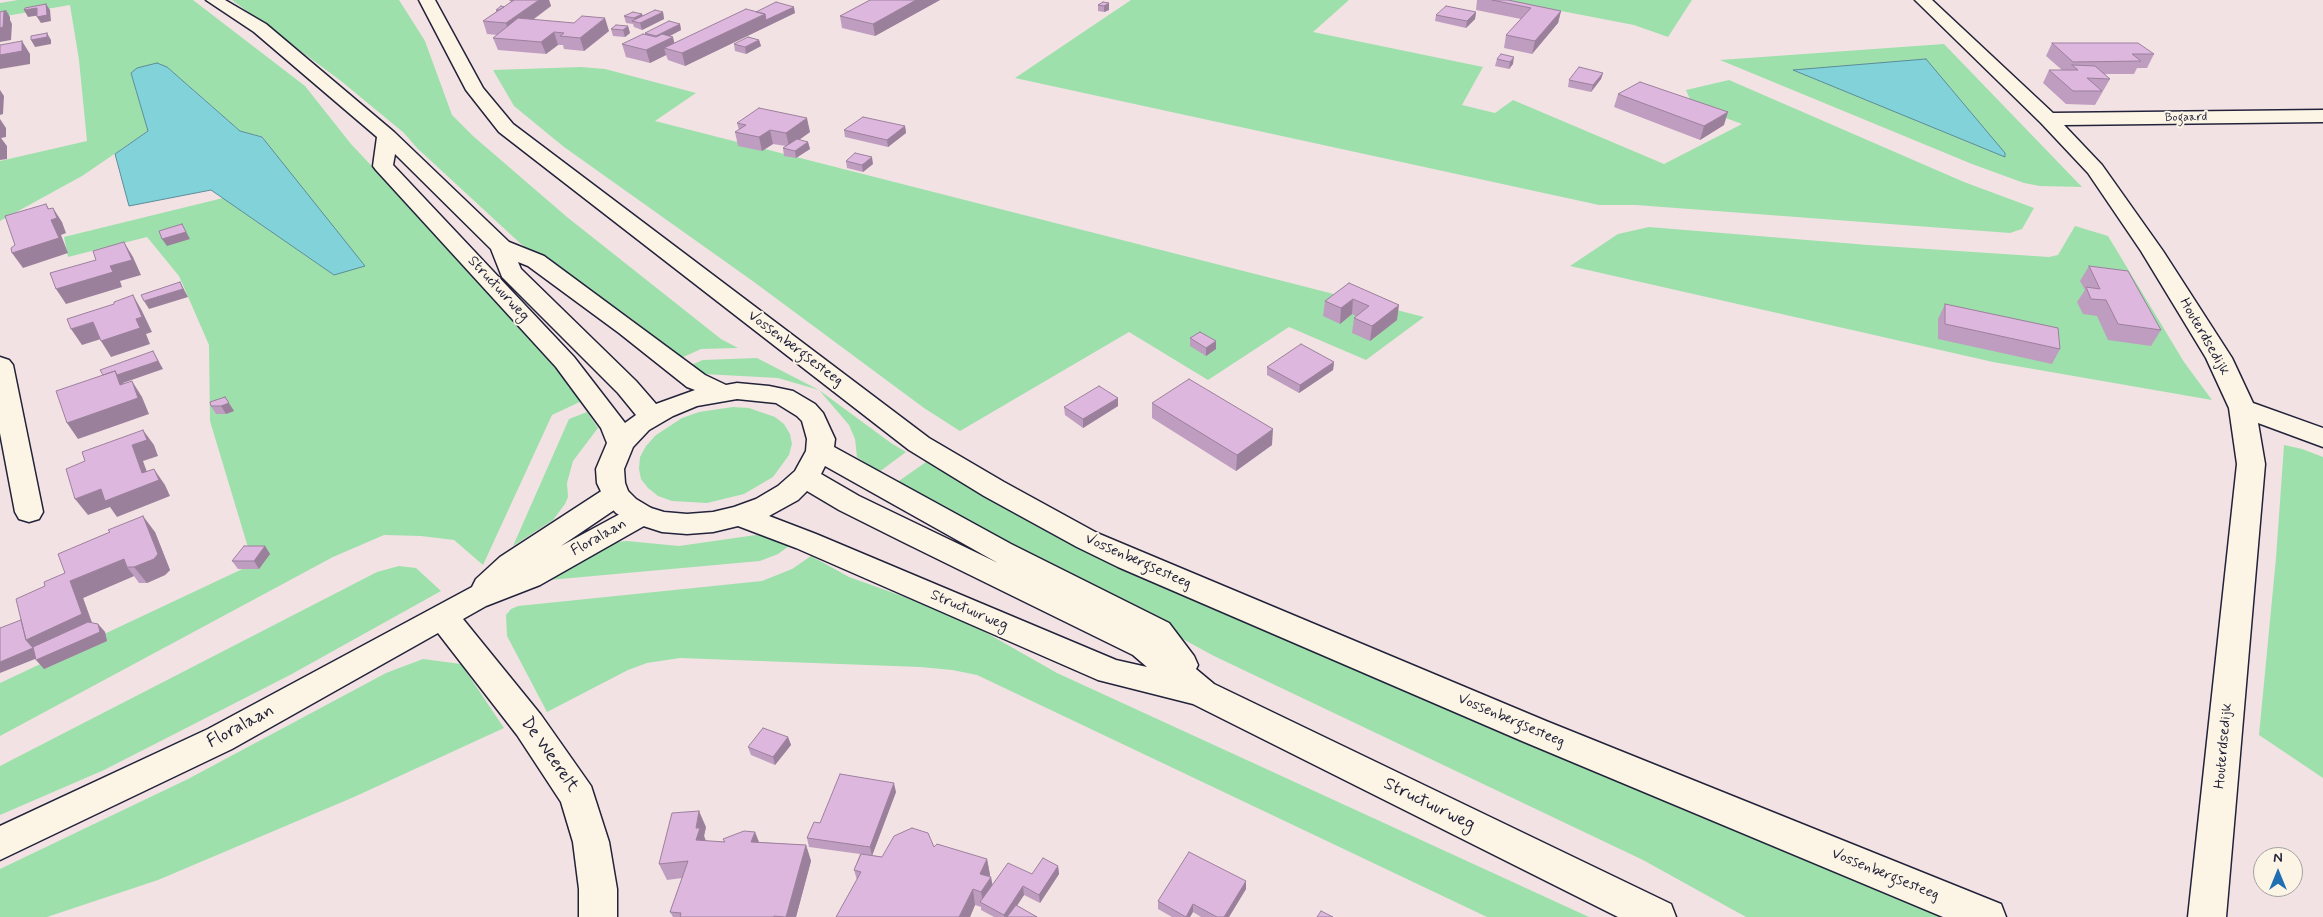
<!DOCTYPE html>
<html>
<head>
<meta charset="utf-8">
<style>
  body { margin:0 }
  #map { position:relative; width:2323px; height:917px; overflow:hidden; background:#f3e2e3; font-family:Mynerve,sans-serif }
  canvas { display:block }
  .north { position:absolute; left:2253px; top:847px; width:50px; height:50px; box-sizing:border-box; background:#fcf5e5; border:1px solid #a5a1a1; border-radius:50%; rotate:0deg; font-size:14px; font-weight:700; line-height:20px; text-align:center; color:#22223b }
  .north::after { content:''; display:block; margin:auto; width:18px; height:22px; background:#1f6fb2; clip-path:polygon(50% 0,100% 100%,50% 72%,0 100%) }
</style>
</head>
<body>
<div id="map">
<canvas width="2323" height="917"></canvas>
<div class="north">N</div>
</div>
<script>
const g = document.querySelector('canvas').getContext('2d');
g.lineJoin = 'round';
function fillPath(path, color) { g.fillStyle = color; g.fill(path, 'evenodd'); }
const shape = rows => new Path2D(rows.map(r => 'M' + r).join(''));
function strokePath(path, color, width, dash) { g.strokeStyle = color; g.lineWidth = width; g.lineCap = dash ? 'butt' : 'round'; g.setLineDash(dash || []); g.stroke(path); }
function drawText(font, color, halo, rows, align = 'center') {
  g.font = font + ' Mynerve,sans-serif'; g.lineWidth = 4; g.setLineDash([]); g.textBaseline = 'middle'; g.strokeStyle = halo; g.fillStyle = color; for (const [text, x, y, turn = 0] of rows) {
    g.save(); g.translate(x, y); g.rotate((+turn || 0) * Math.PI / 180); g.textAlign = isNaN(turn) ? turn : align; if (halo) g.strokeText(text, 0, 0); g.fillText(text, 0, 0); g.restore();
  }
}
const green = shape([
  [18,0,193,0,305,86,351,144,430,228,584,400,552,415,483,565,454,540,421,536,384,535,333,557,0,736,0,683,253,564,210,421,209,345,179,276,147,237,68,257,64,237,223,198,334,275,263,137,240,131,167,67,131,73,148,131,82,176,0,221,0,161,87,141,79,60,70,5,0,17,0,3],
  [232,0,399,0,425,41,452,115,473,136,567,217,721,339,738,348,701,349,681,358,632,319,521,244,417,148,404,133,341,81],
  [1131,0,1349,0,1313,32,1483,67,1462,105,1495,113,1513,100,1664,164,1742,124,1693,106,1686,90,1729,80,1964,182,2034,208,2022,229,2010,233,1636,205,1599,205,1015,78],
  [1504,0,1692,0,1668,37,1634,25],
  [1944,44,2082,187,2040,186,2024,183,1972,164,1720,60],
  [581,67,605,69,696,93,655,121,1424,317,1366,360,1289,327,1208,380,1129,332,960,431,924,408,754,282,564,147,514,106,493,70],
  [2075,226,2108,236,2184,362,2212,400,1993,362,1570,266,1618,234,1649,227,1868,245,2049,257,2058,255],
  [757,358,819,390,891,443,906,452,879,472,857,457,855,439,849,425,819,390,778,378,703,374,691,365,703,360],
  [733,407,749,408,775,417,784,424,790,434,792,444,789,455,773,477,744,494,707,503,672,501,658,496,648,488,641,479,639,469,640,457,646,446,656,435,682,418,699,412],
  [587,412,598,428,573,461,567,483,568,497,565,504,553,520,513,546,569,419],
  [2284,445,2302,449,2323,457,2323,778,2259,735,2276,558],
  [926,462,1028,520,1948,917,1746,917,1643,860,1214,656,896,483],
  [756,535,776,536,793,543,778,554,760,561,538,581,605,543,627,541,679,546],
  [811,556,849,577,955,615,1057,673,1589,917,1487,917,977,675,952,670,920,667,680,658,647,663,628,670,547,712,507,636,506,615,511,609,518,606,762,581,792,569],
  [399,566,416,568,441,591,290,675,104,770,0,815,0,766,377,572],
  [423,659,461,664,504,728,354,797,158,880,47,917,0,917,0,869,188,779,386,673]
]);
const water = shape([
  [1926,59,2005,153,2005,157,1793,70,1926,59],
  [157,63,167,67,240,131,262,137,365,266,334,275,211,190,129,206,115,154,148,131,131,73,137,68,157,63]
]);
const minor = shape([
  [419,0,435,0,483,88,513,124,929,438,1004,482,1097,533,1140,551,1546,721,2001,904,2006,917,1943,917,1522,741,1118,567,1077,547,984,496,909,450,499,132,466,90,419,0],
  [1915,0,1932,0,2053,113,2323,110,2323,122,2064,125,2102,165,2163,251,2232,358,2253,403,2323,428,2323,447,2258,423,2265,464,2226,917,2188,917,2237,464,2229,408,2206,358,2141,251,2088,173,2041,123,1915,0],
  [0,357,9,360,13,365,43,512,39,519,29,522,19,519,15,512,0,433,0,357],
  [616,485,626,488,630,495,626,502,561,546,631,508,641,505,651,508,655,515,651,522,540,585,486,606,463,619,541,715,591,786,609,842,617,889,617,917,579,917,579,889,573,842,561,802,517,735,438,633,232,749,0,860,0,826,208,729,472,587,476,579,500,557,606,488,616,485]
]);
const secondary = shape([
  [206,0,225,0,266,24,394,132,509,242,544,256,705,375,726,385,737,383,769,386,793,391,815,404,823,413,835,439,834,447,1011,544,1169,623,1194,656,1198,665,1196,669,1214,684,1671,904,1676,917,1618,917,1193,704,1098,680,796,548,738,526,713,532,687,534,662,532,631,522,616,513,606,502,597,483,596,469,607,443,601,428,556,367,376,170,373,166,377,137,254,32,206,0],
  [395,154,491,249,502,277,618,393,636,415,625,423,574,357,393,165,395,154],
  [518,262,528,266,619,333,687,387,695,390,656,404,636,381,521,269,518,262],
  [737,399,776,403,797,416,802,421,807,439,806,451,795,471,778,486,756,499,734,507,713,512,687,514,664,512,651,508,636,499,628,491,625,483,624,469,633,447,649,430,673,416,697,406,737,399],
  [825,466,989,558,998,563,859,496,821,474,825,466],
  [807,491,839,510,901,541,1133,655,1147,667,1116,660,816,534,769,516,798,500,807,491]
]);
const wall = shape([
  [510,0,549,0,551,6,533,20,609,31,584,51,564,49,563,45,558,45,546,54,498,50,493,38,497,35,487,34,483,21,496,12,496,10,504,7,511,2],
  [870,0,940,0,875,36,842,28,840,16],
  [1477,0,1508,0,1561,11,1558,23,1532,54,1504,48,1506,35,1521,19,1476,10],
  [1109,3,1109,10,1104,12,1098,11,1098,5],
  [663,12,664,19,642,30,634,27,633,24,626,23,624,16,642,14,643,16],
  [756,12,795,13,685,66,668,60,666,55,650,63,626,57,622,44,645,34,645,33,680,24,681,30,670,36,674,43],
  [1476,12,1475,19,1466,28,1435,21,1436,15],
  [628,26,630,33,625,37,613,36,611,29],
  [759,40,761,46,746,54,735,51,734,44],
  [2052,43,2154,54,2147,68,2137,68,2134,74,2105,74,2110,79,2095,105,2066,104,2043,83,2049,70,2062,70,2046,56],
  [1501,54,1513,64,1509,69,1495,66,1497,59],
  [1603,73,1601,79,1591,92,1568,87,1569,80],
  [1618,94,1724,125,1700,140,1614,107],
  [737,123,810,132,799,140,808,142,810,149,796,158,784,156,783,148,786,146,773,144,762,151,738,146,735,132,739,130],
  [905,126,906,133,888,147,845,137,844,130],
  [846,161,873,164,863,172,847,168],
  [2089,266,2161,330,2151,346,2108,340,2097,316,2083,314,2077,302,2085,290,2080,281],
  [1349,283,1397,320,1370,341,1352,333,1354,318,1356,316,1352,314,1340,324,1323,316,1325,301],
  [1945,304,2060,349,2052,364,1938,339,1938,319],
  [1190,338,1216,349,1206,356,1190,346],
  [1334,362,1333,370,1299,393,1267,375,1267,367],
  [225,397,234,411,226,414,216,414,211,406],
  [1152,403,1272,445,1236,471,1152,418],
  [1118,406,1083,428,1065,415,1064,407],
  [110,532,155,532,170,570,165,575,147,583,139,583,134,576,83,598,92,623,98,624,105,632,107,641,44,669,21,620,45,586,65,573],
  [265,546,270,554,259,569,238,569,232,561],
  [788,737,791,745,775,765,751,755,748,747],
  [896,792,872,855,882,857,934,847,987,859,990,875,989,877,991,877,992,885,1058,866,1059,874,1040,903,1024,895,1017,906,1037,917,994,917,981,910,981,907,975,905,970,917,836,917,857,880,854,870,860,854,809,847,807,838,820,823],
  [706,827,704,836,706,841,725,842,755,832,759,842,806,845,811,861,796,917,673,917,670,912,682,878,667,880,659,864],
  [1246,889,1229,917,1201,917,1193,912,1190,917,1172,917,1158,909,1158,901]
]);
const shadedWall = shape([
  [539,0,549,0,551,6,510,36,506,23],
  [916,0,940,0,875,36,873,24],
  [1109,3,1109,10,1104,12,1104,6],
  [46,4,50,10,51,21,41,23,37,17],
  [794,7,795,13,685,66,682,53,765,14],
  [37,8,41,15,28,17,24,10],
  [6,10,10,17,10,20,12,24,11,40,0,42,0,28,4,11],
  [1561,11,1558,23,1532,54,1535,41],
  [663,12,664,19,642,30,640,23],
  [1476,12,1475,19,1466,28,1467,21],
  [642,14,644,20,635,22,634,18],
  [605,18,609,31,584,51,580,38],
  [680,24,681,30,658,42,656,36],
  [628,26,630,33,625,37,623,30],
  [554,32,558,45,546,54,541,42],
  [47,33,51,40,51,44,35,47,31,40],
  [673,37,676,50,664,48,666,55,650,63,646,50],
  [759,40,761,46,746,54,745,47],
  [22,41,30,54,30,64,0,69,0,53],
  [1514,57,1513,64,1509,69,1510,62],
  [1603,73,1601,79,1591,92,1593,85],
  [0,90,4,96,3,114,0,115],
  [1728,112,1724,125,1700,140,1704,126],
  [807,118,810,132,789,147,786,133],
  [0,119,6,128,6,137,1,138,7,146,7,159,0,160],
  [905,126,906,133,888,147,887,140],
  [770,130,773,144,762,151,759,137],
  [808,142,810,149,796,158,795,151],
  [872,157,873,164,863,172,862,165],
  [46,204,55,219,53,208,62,222,66,233,61,235,68,253,23,268,12,253,48,209],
  [182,224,190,239,167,246,162,239],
  [124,242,133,257,141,275,120,281,122,287,66,304,56,289,110,266],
  [180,282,188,297,149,309,144,301],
  [133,295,142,311,152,332,146,334,150,344,111,357,101,341,136,319],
  [1353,299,1352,314,1340,324,1341,308],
  [1399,305,1397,320,1370,341,1372,326],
  [93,322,104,338,82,345,71,329],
  [1216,341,1216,349,1206,356,1206,348],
  [153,351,163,369,123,383,125,387,119,384,115,371],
  [1334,362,1333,370,1299,393,1300,385],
  [132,381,142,397,149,414,78,439,67,423],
  [225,397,234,411,226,414,221,406],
  [1118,398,1118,406,1083,428,1083,419],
  [1273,429,1272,445,1236,471,1237,455],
  [143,430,154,445,158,456,143,461,151,483,154,469,165,485,170,496,117,517,110,507,88,515,75,499,142,473,132,445],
  [143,516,155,532,170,570,165,575,147,583,134,567],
  [265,546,270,554,259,569,254,561],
  [124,559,127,567,134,576,83,598,95,631,40,657,0,673,0,662,70,581],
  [98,624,105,632,107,641,44,669,36,660],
  [788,737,791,745,775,765,773,757],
  [894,783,896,792,872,856,870,847],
  [699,811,706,827,704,836,707,844,696,840,696,828],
  [755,832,761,848,751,842],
  [806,845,811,861,796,917,786,917],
  [987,859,990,875,984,888,991,877,994,893,983,903,981,892,980,874],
  [1058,866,1059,874,1040,903,1039,895],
  [1246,881,1246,889,1229,917,1224,917],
  [1023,886,1024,895,1009,917,1004,917,1004,915],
  [973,889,975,905,970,917,959,917],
  [1193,904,1193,912,1190,917,1186,917]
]);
const building = shape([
  [510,0,539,0,506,23,483,21,514,0,510,0],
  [870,0,916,0,873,24,840,16,870,0],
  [1492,0,1508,0,1561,11,1535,41,1506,35,1531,8,1492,0],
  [776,2,794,7,766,20,765,14,756,12,776,2],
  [1103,2,1109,3,1104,6,1098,5,1103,2],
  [46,4,47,15,37,17,37,8,24,10,25,8,46,4],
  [501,6,504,7,499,10,496,10,501,6],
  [1446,6,1476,12,1467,21,1436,15,1446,6],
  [746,9,765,14,682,53,664,48,746,9],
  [655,10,663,12,640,23,632,21,655,10],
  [4,11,3,27,0,28,0,12,4,11],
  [633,12,642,14,634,18,624,16,633,12],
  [582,16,605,18,580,38,560,36,564,33,554,32,541,42,493,38,518,18,574,23,582,16],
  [669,21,680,24,656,36,645,33,669,21],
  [616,25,628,26,623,30,611,29,616,25],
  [47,33,47,37,31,40,31,36,47,33],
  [643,34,656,37,662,34,673,37,646,50,622,44,643,34],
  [748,37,759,40,745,47,734,44,748,37],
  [22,41,22,51,0,55,0,45,22,41],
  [2052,43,2138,43,2154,54,2132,54,2141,61,2073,62,2052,43],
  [1501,54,1514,57,1510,62,1497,59,1501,54],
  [2072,65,2095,66,2110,79,2087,78,2102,91,2073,91,2049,70,2078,70,2072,65],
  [1579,67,1603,73,1593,85,1569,80,1579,67],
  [1640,82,1728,112,1704,126,1618,94,1640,82],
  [759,108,807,118,786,133,770,130,759,137,735,132,746,125,737,123,759,108],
  [863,117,905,126,887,140,844,130,863,117],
  [797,139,808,142,795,151,783,148,797,139],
  [855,153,872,157,862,165,846,161,855,153],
  [46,204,48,209,53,208,57,218,51,220,59,238,12,253,11,248,15,245,5,216,46,204],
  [182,224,186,232,162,239,159,231,182,224],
  [124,242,132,260,110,266,113,272,56,289,50,273,96,260,93,251,124,242],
  [2089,266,2128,271,2161,330,2118,324,2106,300,2091,299,2086,287,2100,289,2089,266],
  [180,282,183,289,144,301,141,295,180,282],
  [1349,283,1399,305,1372,326,1354,318,1369,306,1353,299,1341,308,1325,301,1349,283],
  [133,295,142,317,136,319,140,328,101,341,93,322,71,329,67,319,114,304,114,302,133,295],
  [1945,304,2058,328,2060,349,1945,324,1945,304],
  [1200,332,1216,341,1206,348,1190,338,1200,332],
  [1301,344,1334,362,1300,385,1267,367,1301,344],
  [153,351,158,361,117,375,115,371,103,375,100,370,153,351],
  [115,371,120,385,132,381,138,398,67,423,56,391,115,371],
  [1189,379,1273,429,1237,455,1152,403,1189,379],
  [1099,386,1118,398,1083,419,1064,407,1099,386],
  [225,397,229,403,221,406,211,406,210,402,225,397],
  [143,430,147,440,132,445,142,473,154,469,159,480,105,501,101,489,75,499,66,469,85,461,82,452,143,430],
  [143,516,158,554,154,559,134,567,127,567,124,559,70,581,82,614,26,640,16,599,45,586,44,582,65,573,58,554,110,532,108,530,143,516],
  [244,546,265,546,254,561,232,561,244,546],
  [21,620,26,640,33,648,0,662,0,628,21,620],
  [88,622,98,624,100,632,36,660,33,647,88,622],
  [763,728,788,737,773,757,748,747,763,728],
  [840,774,894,783,870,847,807,838,814,822,820,823,840,774],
  [699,811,696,828,700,828,696,840,725,842,723,839,744,831,755,832,751,842,806,845,786,917,774,916,774,917,680,917,681,913,670,912,688,861,659,864,672,813,699,811],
  [912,828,928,833,934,847,937,844,987,859,980,874,991,877,981,892,973,889,959,917,836,917,861,872,854,870,861,854,882,857,894,836,912,828],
  [1189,852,1246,881,1224,917,1217,917,1193,904,1186,917,1158,901,1189,852],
  [1043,858,1058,866,1039,895,1023,886,1004,915,980,902,1008,863,1032,874,1043,858],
  [1016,905,1037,917,1007,917,1016,905],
  [1321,911,1333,917,1317,917,1321,911]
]);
const farStreetnames = [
  ["Bogaard",2186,118,-1]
];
const streetNames = [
  ["Structuurweg",498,289,47],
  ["Houterdsedijk",2204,337,60],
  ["Vossenbergsesteeg",795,349,37],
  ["Floralaan",599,538,-29],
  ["Vossenbergsesteeg",1138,562,24],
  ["Structuurweg",969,611,23],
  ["Vossenbergsesteeg",1511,721,23],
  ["Houterdsedijk",2224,746,-85],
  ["Vossenbergsesteeg",1885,875,22]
];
const nearStreetnames = [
  ["Floralaan",241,727,-28],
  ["De Weerelt",549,755,55],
  ["Structuurweg",1429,805,26]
];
fillPath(green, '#9de0ac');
fillPath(water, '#82d3d9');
strokePath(water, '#5c8c9a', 1);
strokePath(minor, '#22223b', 3);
strokePath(secondary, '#22223b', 3);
fillPath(minor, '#fcf5e5');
fillPath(secondary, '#fcf5e5');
fillPath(wall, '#bf9dc0');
fillPath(shadedWall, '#9b809c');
fillPath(building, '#deb7df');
strokePath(building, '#9b809c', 1);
drawText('12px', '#22223b', '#fcf5e5', farStreetnames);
drawText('15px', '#22223b', '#fcf5e5', streetNames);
drawText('18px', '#22223b', '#fcf5e5', nearStreetnames);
</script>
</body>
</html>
